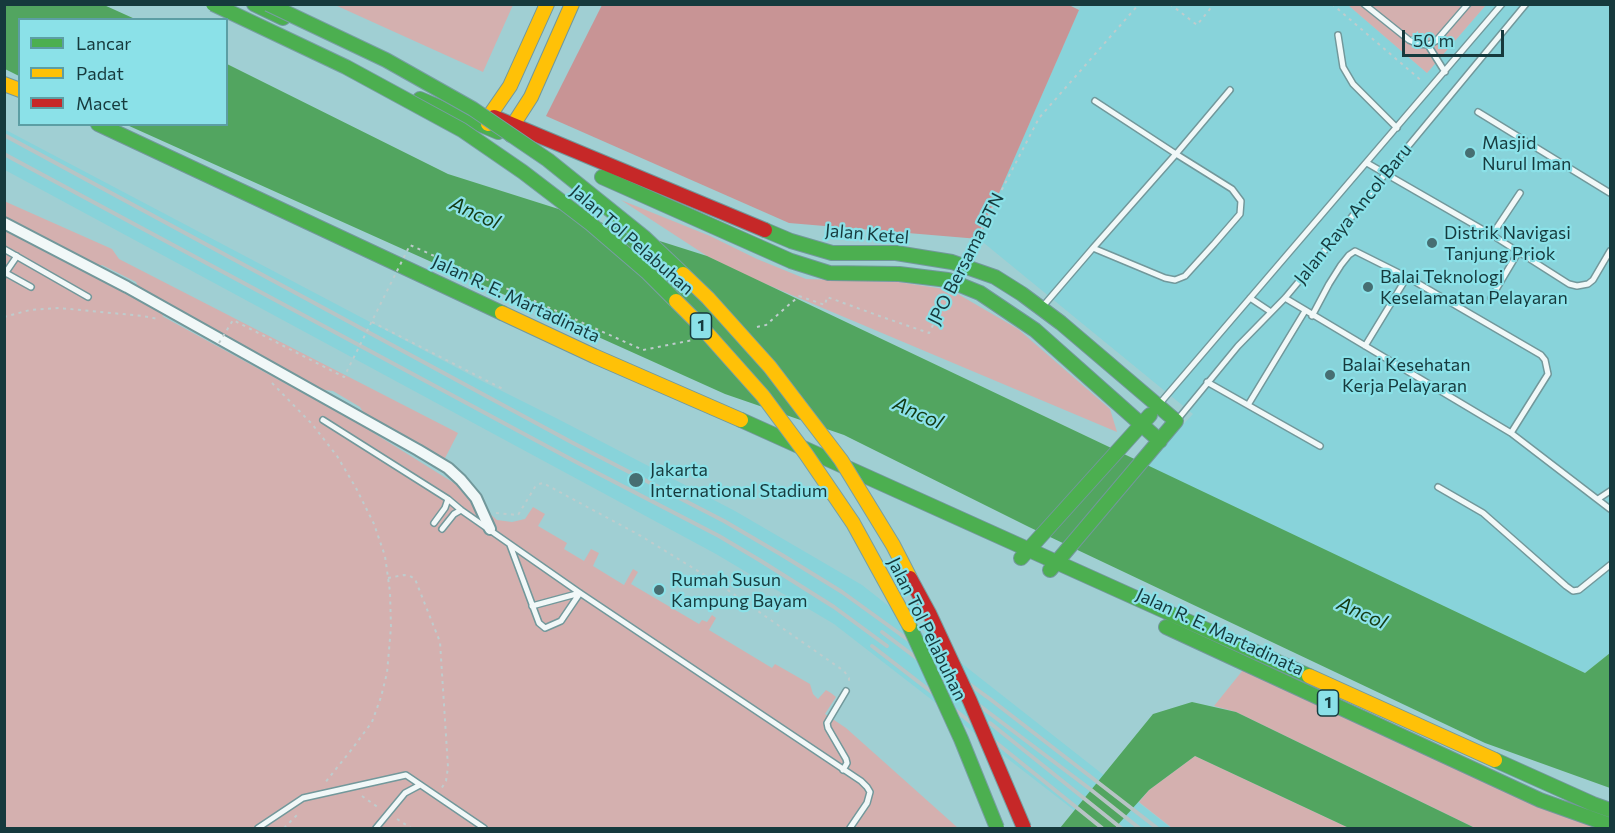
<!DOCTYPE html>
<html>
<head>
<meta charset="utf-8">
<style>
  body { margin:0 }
  #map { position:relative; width:1615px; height:833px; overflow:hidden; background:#a0cfd3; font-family:Commissioner,sans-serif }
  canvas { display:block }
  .frame { position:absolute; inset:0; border:6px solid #163a3d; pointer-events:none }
  .legend { position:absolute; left:18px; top:18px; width:210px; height:108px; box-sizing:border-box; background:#8be1e8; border:2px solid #5c9ea4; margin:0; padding:8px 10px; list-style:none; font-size:18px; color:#163a3d }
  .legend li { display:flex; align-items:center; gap:12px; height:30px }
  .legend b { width:30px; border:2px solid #5c9ea4 }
  .scale { position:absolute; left:1402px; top:30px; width:102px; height:27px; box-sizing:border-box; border:3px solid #163a3d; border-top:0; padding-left:8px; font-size:18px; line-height:21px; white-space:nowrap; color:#163a3d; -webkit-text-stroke:4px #8be1e8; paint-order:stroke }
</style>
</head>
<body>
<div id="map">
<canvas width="1615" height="833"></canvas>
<div class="frame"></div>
<ul class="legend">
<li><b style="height:8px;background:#4caf50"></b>Lancar</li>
<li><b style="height:8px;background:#ffc107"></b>Padat</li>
<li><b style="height:8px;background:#c62828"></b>Macet</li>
</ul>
<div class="scale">50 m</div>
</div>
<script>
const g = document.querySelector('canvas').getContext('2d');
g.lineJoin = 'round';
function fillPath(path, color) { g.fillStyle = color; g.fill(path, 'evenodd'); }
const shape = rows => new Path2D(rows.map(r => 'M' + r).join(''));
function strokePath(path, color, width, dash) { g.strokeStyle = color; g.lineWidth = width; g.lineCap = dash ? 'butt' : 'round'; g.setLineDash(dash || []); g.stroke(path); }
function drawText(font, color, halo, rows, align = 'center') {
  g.font = font + ' Commissioner,sans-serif'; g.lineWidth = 4.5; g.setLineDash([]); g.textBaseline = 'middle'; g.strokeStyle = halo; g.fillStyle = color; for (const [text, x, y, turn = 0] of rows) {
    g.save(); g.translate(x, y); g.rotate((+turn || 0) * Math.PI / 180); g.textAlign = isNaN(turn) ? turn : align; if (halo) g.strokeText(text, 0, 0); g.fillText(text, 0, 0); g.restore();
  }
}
const built = shape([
  [1081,5,1348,5,1427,73,1486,5,1610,5,1610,653,1585,673,1144,466,1193,414,979,239],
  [4,129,480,380,556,418,735,511,862,585,1171,828,1097,828,834,624,716,554,5,170]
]);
const green = shape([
  [335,5,513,5,483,72],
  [1348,5,1486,5,1427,73],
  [621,200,710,236,757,259,806,279,898,282,951,290,1018,329,1110,409,1117,432,749,277,707,256],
  [4,201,112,249,119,259,458,433,443,462,366,417,360,407,333,391,318,389,141,293,136,282,102,265,94,268,5,220],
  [5,225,164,315,162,316,356,422,454,483,497,520,512,522,525,519,533,507,545,514,538,526,567,543,564,549,584,561,591,549,599,553,593,566,624,585,633,569,638,572,631,584,699,624,702,620,707,622,712,615,716,618,709,630,772,668,775,664,810,684,813,694,818,699,826,690,831,693,836,697,825,714,846,728,958,828,5,828,4,229,7,229],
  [1247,665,1610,828,1475,828,1236,712,1214,706],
  [1195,756,1349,828,1172,828,1139,802,1149,790]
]);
const forest = shape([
  [1067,4,1079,10,979,239,789,223,546,116,602,5]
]);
const water = shape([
  [5,4,104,5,135,19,20,20,19,76,5,69],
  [227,64,448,174,707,256,1585,673,1610,653,1610,788,1485,743,1029,527,844,435,725,394,127,125,226,124],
  [1192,702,1236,712,1475,828,1349,828,1195,756,1149,790,1115,828,1060,828,1153,714]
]);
const path = shape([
  [1170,4,1197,25,1214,4],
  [1332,4,1423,82],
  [981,230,1039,118,1139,4],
  [799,296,825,305,827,297,885,318],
  [4,317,30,310,59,308,143,316,158,319],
  [372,322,503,389],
  [272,383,312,424,337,456,356,488,374,524,385,556,390,592,391,627,387,673,381,697,372,722,352,749,324,784],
  [496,513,518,515,535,487,539,484,543,483,641,536,719,584,844,671,849,678,849,682],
  [388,578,404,575,410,576,415,579,440,642,448,767,446,781,441,789],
  [362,796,379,808],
  [397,819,411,828],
  [284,828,299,813]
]);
const lane = shape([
  [1364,4,1409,40,1418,44,1428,45,1436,41,1468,4],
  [1338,35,1343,67,1353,84,1397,128],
  [1428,45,1445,72],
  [1478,112,1610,193],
  [1367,163,1492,235,1520,193],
  [1492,235,1569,284,1577,286,1588,284,1593,280,1610,251],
  [1093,248,1176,154,1095,101],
  [4,249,88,297],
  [4,272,31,287],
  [4,275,17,256],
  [1250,298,1271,312],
  [1285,298,1511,433],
  [1491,298,1519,251],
  [1044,305,1093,248,1165,278,1175,280,1185,276,1214,244,1240,214,1241,201,1232,189,1176,154,1230,90],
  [1312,316,1329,284,1341,265,1349,255,1355,251,1407,277,1541,355,1545,360,1548,374,1511,433,1610,509],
  [1365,346,1407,277],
  [1207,382,1320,446],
  [1161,402,1502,4],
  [1248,405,1305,311],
  [1178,419,1238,346,1285,298,1336,237,1386,173,1526,4],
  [323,420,448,499,461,510,580,593,861,781,867,787,870,792,867,803,850,828],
  [1438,487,1483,513,1566,586,1573,591,1579,590,1610,565],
  [1598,499,1610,491],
  [434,523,445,508,448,499],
  [442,529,454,514,461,510],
  [510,545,539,623,545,628,561,621,580,593],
  [532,606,580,593],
  [843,770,847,763,846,759,828,728,827,723,846,691],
  [258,828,303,798,406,775,484,828],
  [376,828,405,793,420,785]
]);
const street = shape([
  [4,223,127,287,418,450,448,468,461,480,476,498,490,529]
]);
const fast = shape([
  [254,4,283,18],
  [420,99,498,132],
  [98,124,502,313],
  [602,177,791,261,829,273,899,274,948,280,980,293,1035,330,1160,441],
  [765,230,791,241,832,253,896,253,952,262,995,277,1022,294,1061,323,1176,421,1050,570],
  [741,420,1309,676],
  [1021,558,1150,415],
  [1166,627,1540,800,1610,825],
  [1495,760,1593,804,1610,810]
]);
const slow = shape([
  [4,84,20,90],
  [488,124,490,115,510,86,547,4],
  [511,135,513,125,531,97,572,4],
  [502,313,594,356,741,420],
  [1309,676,1495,760]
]);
const jam = shape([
  [494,117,765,230]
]);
const rail = shape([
  [4,135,573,443,724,521,782,555,842,592,990,699,1157,828],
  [4,154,578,463,719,536,761,561,834,607,887,646],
  [882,632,1090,789,1139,828],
  [872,646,973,724,1102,828],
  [990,723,1121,828]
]);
const pathBridge = shape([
  [885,318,929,333,981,230],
  [757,327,766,325,799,296],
  [219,343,233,320,344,377,410,245,643,350,693,340]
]);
const fastBridge = shape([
  [213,4,346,67,462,130,523,172,591,224,648,273,676,301],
  [268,4,386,60,473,109,548,160,645,238,683,274],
  [909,625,961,739,997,828]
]);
const slowBridge = shape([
  [683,274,708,298,770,367,841,460,893,545,910,578],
  [676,301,698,323,763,396,806,454,853,523,909,625]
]);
const jamBridge = shape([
  [910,578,929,613,970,701,1024,828]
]);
const markers = [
  [1470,153,6,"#466e72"],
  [1432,243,6,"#466e72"],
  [1368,287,6,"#466e72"],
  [1330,375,6,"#466e72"],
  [636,480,8,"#466e72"],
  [659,590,6,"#466e72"]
];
const shields = [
  [701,326,21],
  [1328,703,21]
];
const shieldNames = [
  ["1",701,326],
  ["1",1328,703]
];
const poiNames = [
  ["Masjid",1482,143],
  ["Nurul Iman",1482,164],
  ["Distrik Navigasi",1444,233],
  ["Tanjung Priok",1444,254],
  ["Balai Teknologi",1380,277],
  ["Keselamatan Pelayaran",1380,298],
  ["Balai Kesehatan",1342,365],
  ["Kerja Pelayaran",1342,386],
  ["Jakarta",650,470],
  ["International Stadium",650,491],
  ["Rumah Susun",671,580],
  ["Kampung Bayam",671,601]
];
const streetNames = [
  ["Jalan Raya Ancol Baru",1353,214,-51],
  ["Jalan Ketel",867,234,5],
  ["Jalan Tol Pelabuhan",632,240,41],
  ["JPO Bersama BTN",966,259,-63],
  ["Jalan R. E. Martadinata",516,299,25],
  ["Jalan Tol Pelabuhan",927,629,64],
  ["Jalan R. E. Martadinata",1220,632,25]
];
const waterNames = [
  ["Ancol",475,213,24],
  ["Ancol",918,413,24],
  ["Ancol",1362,613,24]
];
fillPath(built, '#88d3da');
fillPath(green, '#d4b0af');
fillPath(forest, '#c89495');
fillPath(water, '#52a560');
strokePath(lane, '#72989b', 8);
strokePath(street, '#72989b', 14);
strokePath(fast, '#72989b', 16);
strokePath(slow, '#72989b', 16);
strokePath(jam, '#72989b', 16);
strokePath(path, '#becccd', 2, [3, 4.5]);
strokePath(lane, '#f1f8f8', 5);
strokePath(street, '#f1f8f8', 10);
strokePath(fast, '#4caf50', 14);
strokePath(slow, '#ffc107', 14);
strokePath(jam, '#c62828', 14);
strokePath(rail, '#b7c4c5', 4);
strokePath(fastBridge, '#779fa2', 16, []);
strokePath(slowBridge, '#779fa2', 16, []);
strokePath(jamBridge, '#779fa2', 16, []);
strokePath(pathBridge, '#becccd', 2, [3, 4.5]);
strokePath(fastBridge, '#4caf50', 14);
strokePath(slowBridge, '#ffc107', 14);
strokePath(jamBridge, '#c62828', 14);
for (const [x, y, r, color] of markers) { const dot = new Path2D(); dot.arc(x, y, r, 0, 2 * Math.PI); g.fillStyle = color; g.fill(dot); strokePath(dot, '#8be1e8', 2); }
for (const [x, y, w] of shields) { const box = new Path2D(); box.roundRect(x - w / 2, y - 13, w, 26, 4.5); g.fillStyle = '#8be1e8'; g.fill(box); strokePath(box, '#163a3d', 1.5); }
drawText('bold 16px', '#163a3d', null, shieldNames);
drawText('18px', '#163a3d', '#8be1e8', poiNames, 'left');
drawText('18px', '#163a3d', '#8be1e8', streetNames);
drawText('italic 20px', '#133912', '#8be1e8', waterNames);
</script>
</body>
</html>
